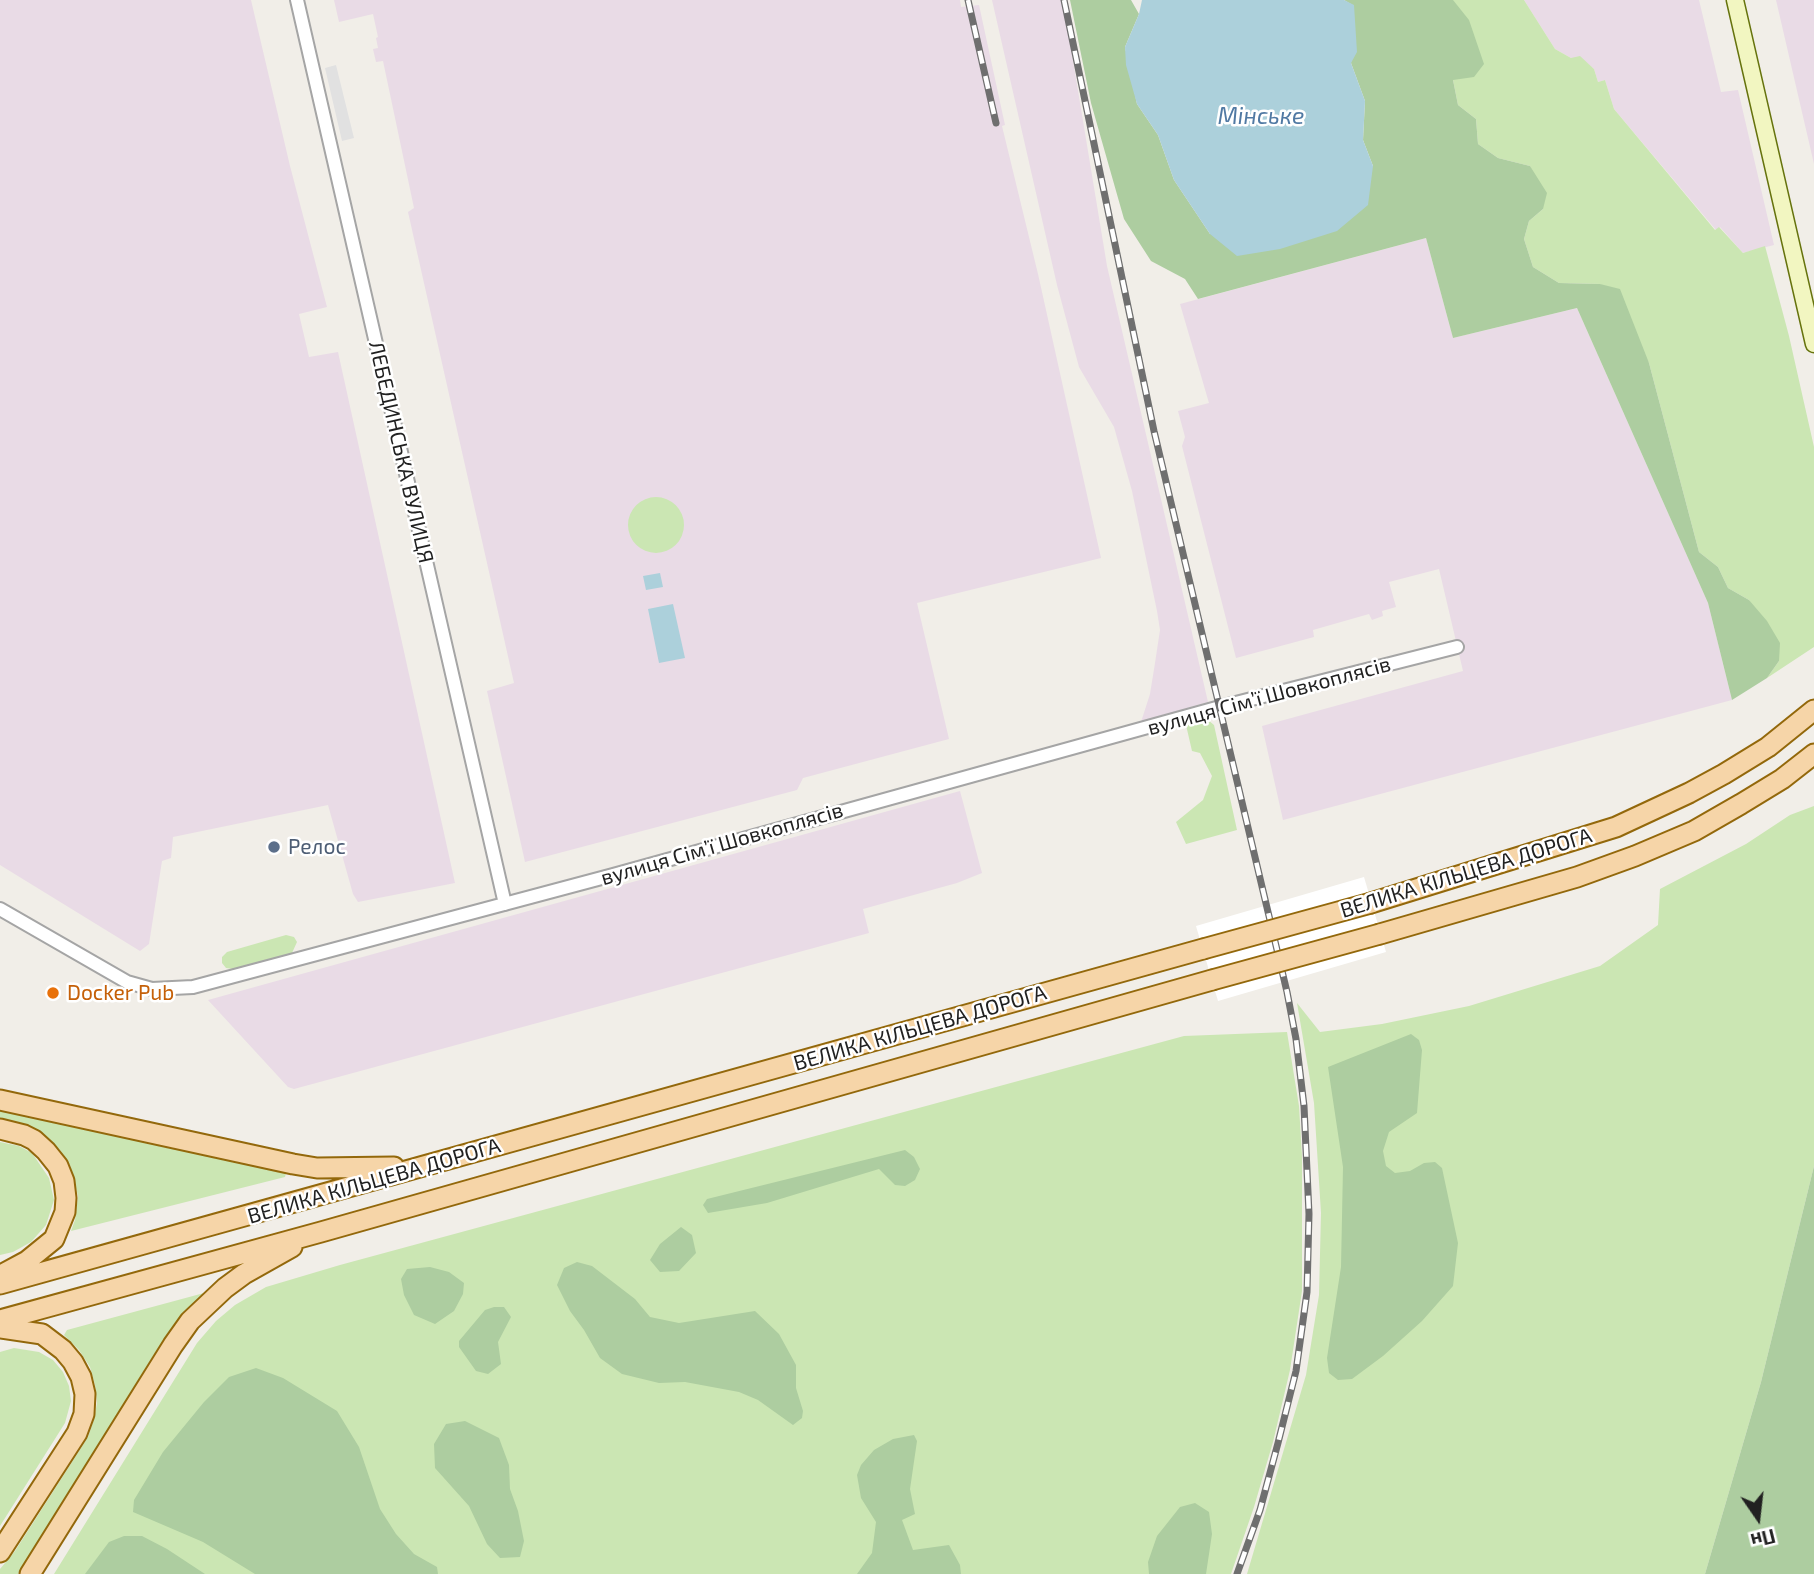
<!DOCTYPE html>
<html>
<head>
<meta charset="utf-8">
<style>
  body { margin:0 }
  #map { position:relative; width:1814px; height:1574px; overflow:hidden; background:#f1eee8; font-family:"Exo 2",sans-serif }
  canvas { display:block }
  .north { position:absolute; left:1723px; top:1483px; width:70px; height:70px; -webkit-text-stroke:5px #fff; paint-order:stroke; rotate:166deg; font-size:19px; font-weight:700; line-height:28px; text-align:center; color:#212121 }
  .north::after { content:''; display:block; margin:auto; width:24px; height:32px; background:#212121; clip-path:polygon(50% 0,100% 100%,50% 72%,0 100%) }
</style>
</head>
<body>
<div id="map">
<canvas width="1814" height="1574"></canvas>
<div class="north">Пн</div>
</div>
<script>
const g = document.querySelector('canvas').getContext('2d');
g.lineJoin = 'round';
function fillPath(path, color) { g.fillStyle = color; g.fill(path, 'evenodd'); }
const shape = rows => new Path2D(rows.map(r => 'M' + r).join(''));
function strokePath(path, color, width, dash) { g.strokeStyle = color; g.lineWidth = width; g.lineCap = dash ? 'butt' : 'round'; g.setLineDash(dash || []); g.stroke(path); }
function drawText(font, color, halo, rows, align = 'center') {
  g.font = font + ' "Exo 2",sans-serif'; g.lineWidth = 5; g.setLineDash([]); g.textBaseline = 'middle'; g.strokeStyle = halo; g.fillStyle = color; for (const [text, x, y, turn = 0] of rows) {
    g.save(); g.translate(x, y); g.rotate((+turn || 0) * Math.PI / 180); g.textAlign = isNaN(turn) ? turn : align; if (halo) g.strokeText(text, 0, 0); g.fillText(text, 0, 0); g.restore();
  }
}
const industrial = shape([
  [0,0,251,0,290,166,327,307,299,314,309,357,338,352,455,883,358,902,353,894,328,805,173,837,171,858,162,861,149,944,140,951,0,865],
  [334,0,960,0,961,7,979,5,1005,125,1002,126,1038,274,1101,558,917,603,949,739,803,778,797,790,525,862,487,691,514,683,408,212,414,208,383,61,376,62,373,49,378,48,376,38,378,37,373,14,339,22],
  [992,0,1063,0,1107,266,1208,702,1141,722,1150,694,1155,663,1160,630,1157,611,1132,491,1114,427,1079,367,1057,285],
  [1524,0,1699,0,1721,92,1738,90,1774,245,1743,253,1720,227,1716,230,1614,109,1605,80,1598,82,1594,69,1580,58,1571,58,1555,49],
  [1776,0,1814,0,1814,164],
  [1426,238,1453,338,1577,308,1708,603,1732,700,1283,820,1262,726,1463,671,1439,569,1389,582,1396,607,1382,611,1383,616,1372,620,1369,614,1313,630,1314,637,1236,658,1182,446,1185,437,1178,411,1209,403,1180,304],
  [960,791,982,873,957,883,863,909,869,933,294,1089,288,1087,208,1000]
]);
const grass = shape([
  [1453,0,1524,0,1555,49,1571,58,1580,56,1594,69,1598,82,1605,80,1614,109,1715,230,1719,227,1743,253,1765,246,1789,336,1814,447,1814,647,1767,678,1779,661,1749,600,1728,588,1718,567,1699,552,1649,363,1600,284,1559,283,1533,267,1524,239,1529,221,1543,209,1530,166,1498,158,1478,144,1476,119,1458,105,1453,80],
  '628 525a28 28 0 1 1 56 0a28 28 0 1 1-56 0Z',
  [1208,720,1214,725,1237,830,1186,844,1176,822,1203,800,1212,776,1200,753,1192,751,1186,725],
  [1814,806,1814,1166,1761,1382,1705,1574,1247,1574,1306,1375,1319,1295,1321,1213,1314,1103,1297,1003,1320,1032,1382,1024,1469,1006,1600,966,1658,925,1660,889,1746,844,1790,815],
  [286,935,294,937,297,942,292,953,233,969,226,968,222,963,222,957,227,952],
  [1287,1032,1299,1106,1302,1156,1302,1291,1290,1370,1273,1442,1254,1507,1231,1574,54,1574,197,1343,216,1321,235,1305,266,1287,340,1265,1184,1036],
  [0,1109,286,1173,285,1177,71,1231,75,1220,78,1196,70,1165,60,1150,35,1129,0,1119],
  [0,1142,19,1146,32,1153,49,1178,54,1200,46,1225,31,1242,13,1252,0,1255],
  [204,1293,187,1310,158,1348,18,1574,0,1574,0,1569,15,1551,88,1437,94,1419,97,1403,95,1385,90,1367,79,1350,64,1335,67,1330],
  [14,1348,39,1352,53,1360,63,1372,69,1386,71,1401,65,1423,0,1526,0,1352]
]);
const forest = shape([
  [1070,0,1131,0,1139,14,1125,47,1137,104,1158,135,1174,180,1210,234,1373,166,1363,140,1365,101,1351,63,1354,6,1344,0,1453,0,1469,20,1484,64,1474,77,1453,80,1458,105,1476,119,1478,144,1498,158,1530,166,1547,193,1543,209,1529,221,1524,239,1533,267,1559,283,1600,284,1620,289,1649,363,1699,552,1718,567,1728,588,1749,600,1767,621,1780,643,1779,661,1767,678,1732,700,1708,603,1577,308,1453,338,1426,238,1198,299,1185,279,1151,261,1124,219,1091,103],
  [1411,1034,1419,1040,1422,1050,1417,1113,1389,1132,1383,1151,1386,1166,1395,1173,1410,1171,1424,1163,1435,1162,1442,1168,1458,1243,1453,1286,1422,1321,1383,1356,1352,1379,1338,1380,1329,1373,1327,1358,1341,1267,1343,1167,1328,1067],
  [905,1150,914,1157,920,1169,915,1180,905,1186,895,1185,879,1169,767,1203,708,1213,703,1205,707,1199],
  [1814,1166,1814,1574,1705,1574,1761,1382],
  [681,1227,692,1235,696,1253,679,1271,660,1272,650,1260,660,1244],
  [577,1262,592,1266,635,1299,650,1317,679,1323,755,1311,779,1334,796,1365,796,1388,803,1411,802,1418,793,1425,758,1400,739,1392,685,1382,659,1383,622,1374,600,1358,584,1330,570,1311,557,1285,564,1268],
  [430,1267,449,1272,464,1283,463,1294,454,1311,435,1324,414,1315,404,1295,401,1279,407,1269],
  [494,1307,504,1307,511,1317,498,1342,501,1364,488,1374,476,1371,459,1347,459,1341,485,1310],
  [256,1368,283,1378,337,1411,359,1447,380,1509,396,1534,414,1554,437,1567,438,1574,255,1574,203,1542,133,1512,134,1500,163,1452,204,1402,229,1377],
  [465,1421,499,1438,509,1465,510,1489,518,1511,524,1541,520,1557,500,1558,487,1544,469,1506,435,1468,434,1444,446,1424],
  [914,1435,917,1441,910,1489,915,1514,902,1520,913,1550,949,1545,960,1565,961,1574,857,1574,872,1553,876,1522,861,1498,857,1475,861,1465,874,1450,893,1439],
  [1195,1503,1209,1512,1212,1534,1206,1574,1149,1574,1148,1562,1157,1536,1180,1507],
  [124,1536,142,1536,167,1549,205,1574,85,1574,109,1542]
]);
const parking = shape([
  [336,65,354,138,342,141,325,68]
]);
const water = shape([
  [1142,0,1344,0,1354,5,1357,52,1351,63,1365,101,1363,140,1373,166,1368,205,1337,231,1280,249,1237,256,1210,234,1174,180,1158,135,1137,104,1126,65,1125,47,1139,14],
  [660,573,663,587,646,590,643,576],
  [673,604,685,658,659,663,648,609]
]);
const pier = shape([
  [1364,877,1386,952,1218,1001,1196,926]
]);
const minor = shape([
  [297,0,505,904],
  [0,909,127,982,152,989,193,987,613,875,1220,707,1457,647]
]);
const secondary = shape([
  [1735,0,1814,344]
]);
const primary = shape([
  [1371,903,1616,827,1689,793,1724,774,1768,747,1814,710],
  [1380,934,1577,877,1635,856,1694,831,1741,804,1782,779,1814,754],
  [0,1100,293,1164,317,1168,394,1167],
  [0,1129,24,1135,34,1140,46,1151,58,1166,64,1181,66,1198,65,1212,54,1239,27,1261,1,1275],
  [0,1284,1203,949],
  [0,1320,321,1232,1212,980],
  [0,1328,42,1334,63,1350,73,1362,81,1377,85,1394,84,1414,77,1433,0,1552],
  [30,1574,173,1345,190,1321,225,1288,244,1274,292,1247]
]);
const rail = shape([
  [968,0,996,123],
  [1064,0,1154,431,1287,992,1296,1039,1304,1106,1309,1214,1307,1292,1296,1371,1278,1443,1260,1510,1237,1574]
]);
const primaryBridge = shape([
  [1203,949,1371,903],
  [1212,980,1380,934]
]);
const markers = [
  [274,847,7,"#5c6f8a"],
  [53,993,7,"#e8710a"]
];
const streetNames = [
  ["ЛЕБЕДИНСЬКА ВУЛИЦЯ",401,452,77],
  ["вулиця Сімʼї Шовкоплясів",1269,696,-15],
  ["вулиця Сімʼї Шовкоплясів",722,844,-16],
  ["ВЕЛИКА КІЛЬЦЕВА ДОРОГА",1466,873,-17],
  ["ВЕЛИКА КІЛЬЦЕВА ДОРОГА",920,1028,-16],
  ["ВЕЛИКА КІЛЬЦЕВА ДОРОГА",374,1181,-16]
];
const serviceNames = [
  ["Релос",288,847]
];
const foodNames = [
  ["Docker Pub",67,993]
];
const waterNames = [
  ["Мінське",1261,116]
];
fillPath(industrial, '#e9dbe6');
fillPath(grass, '#cbe6b3');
fillPath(forest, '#adcda0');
fillPath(parking, '#e1e1e1');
fillPath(water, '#acd0db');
fillPath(pier, '#fff');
strokePath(minor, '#a5a5a5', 16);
strokePath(secondary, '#66730d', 19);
strokePath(primary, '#93680b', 23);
strokePath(minor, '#fff', 12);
strokePath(secondary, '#f2f6c1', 16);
strokePath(primary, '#f6d5a8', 19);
strokePath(rail, '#6f6f6f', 7);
strokePath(rail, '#fff', 4.5, [13]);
strokePath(primaryBridge, '#93680b', 23, []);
strokePath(primaryBridge, '#f6d5a8', 19);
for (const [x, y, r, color] of markers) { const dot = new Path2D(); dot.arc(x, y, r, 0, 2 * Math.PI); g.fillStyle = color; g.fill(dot); strokePath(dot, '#fff', 2.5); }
drawText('21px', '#212121', '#fff', streetNames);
drawText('21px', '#4e5e75', '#fff', serviceNames, 'left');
drawText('21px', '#c56008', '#fff', foodNames, 'left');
drawText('italic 23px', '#5079a3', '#fff', waterNames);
</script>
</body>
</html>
